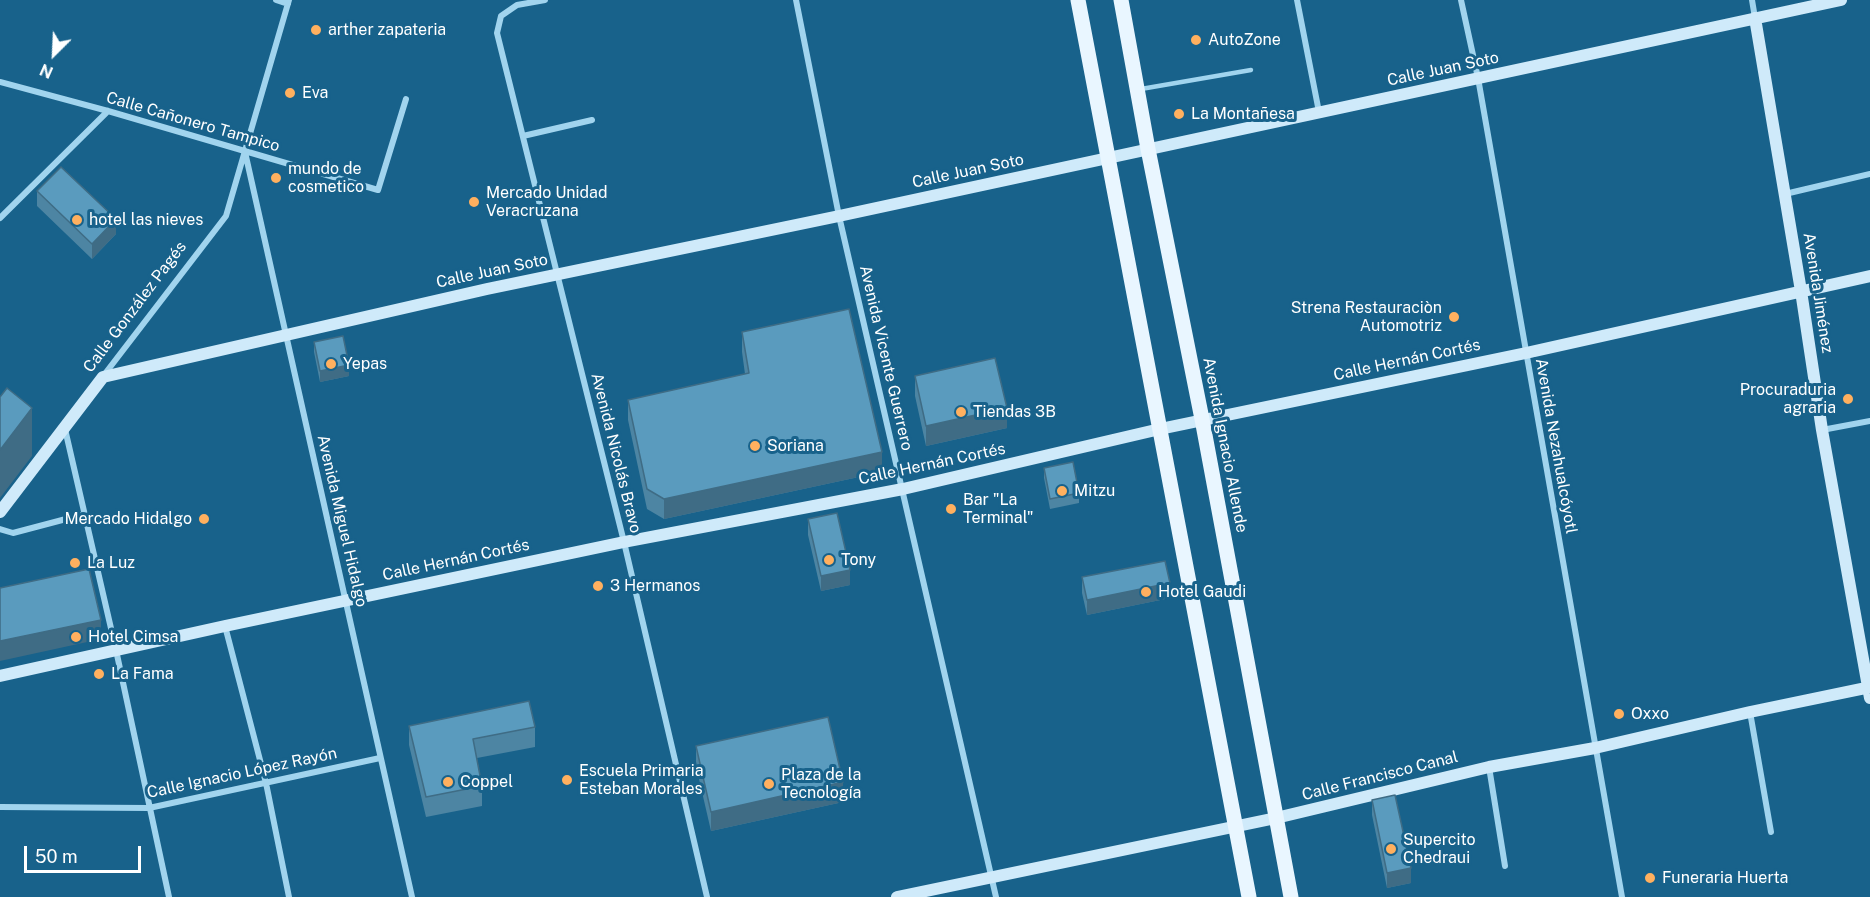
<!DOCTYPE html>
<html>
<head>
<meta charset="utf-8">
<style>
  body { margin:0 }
  #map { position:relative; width:1870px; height:897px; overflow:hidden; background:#18628b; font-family:"Public Sans",sans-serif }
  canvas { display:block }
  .north { position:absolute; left:24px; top:24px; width:60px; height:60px; -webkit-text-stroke:4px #18628b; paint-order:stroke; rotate:204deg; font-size:16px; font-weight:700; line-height:24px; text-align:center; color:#fff }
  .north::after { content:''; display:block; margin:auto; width:21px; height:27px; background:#fff; clip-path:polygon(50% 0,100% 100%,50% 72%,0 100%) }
  .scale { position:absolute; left:24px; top:846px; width:117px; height:27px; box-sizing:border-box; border:3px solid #fff; border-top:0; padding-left:8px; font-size:18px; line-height:21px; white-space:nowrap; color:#fff; -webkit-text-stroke:4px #18628b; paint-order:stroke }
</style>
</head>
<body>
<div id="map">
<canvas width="1870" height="897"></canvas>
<div class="north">N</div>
<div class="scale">50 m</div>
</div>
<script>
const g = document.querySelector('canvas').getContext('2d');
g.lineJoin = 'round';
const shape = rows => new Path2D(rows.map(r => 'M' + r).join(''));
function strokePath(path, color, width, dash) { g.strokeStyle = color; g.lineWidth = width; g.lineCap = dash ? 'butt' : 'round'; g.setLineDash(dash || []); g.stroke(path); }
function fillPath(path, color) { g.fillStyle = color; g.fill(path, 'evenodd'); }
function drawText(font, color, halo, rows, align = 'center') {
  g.font = font + ' "Public Sans",sans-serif'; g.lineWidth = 6; g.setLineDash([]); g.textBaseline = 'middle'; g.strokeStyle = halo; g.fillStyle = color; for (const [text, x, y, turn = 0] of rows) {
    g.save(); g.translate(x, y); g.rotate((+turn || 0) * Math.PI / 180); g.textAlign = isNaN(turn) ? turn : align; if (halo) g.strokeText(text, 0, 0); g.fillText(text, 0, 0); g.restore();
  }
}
const lane = shape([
  [1141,89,1251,70]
]);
const street = shape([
  [276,0,288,4],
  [545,0,517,5,501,16,497,33,624,542,707,897],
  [796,0,839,216,996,897],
  [1297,0,1319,112],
  [1461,0,1478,78,1622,897],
  [1752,0,1755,18],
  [0,82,108,111,378,190,406,99],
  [523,136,592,120],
  [245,152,412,897],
  [1785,194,1870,174],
  [0,218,108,111],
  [104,375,226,216,289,0],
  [65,429,116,650,169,897],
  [1822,430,1870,421],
  [0,529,13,533,85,514],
  [225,626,266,783,289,897],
  [1750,712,1771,832],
  [1489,767,1505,866],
  [0,807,149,808,380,758]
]);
const secondary = shape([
  [1755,18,1801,291,1822,430,1870,698],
  [0,512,103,377,487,289,839,216,1841,0],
  [0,676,225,626,624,542,903,489,1160,429,1526,353,1870,276],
  [897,897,1276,818,1489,767,1595,748,1750,712,1870,687]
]);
const primary = shape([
  [1078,0,1249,897],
  [1121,0,1148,149,1202,419,1291,897]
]);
const wall = shape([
  [37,191,116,234,92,259,37,206],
  [742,332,882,472,664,519,647,509,628,420,628,400,745,374,742,352],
  [314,342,349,376,320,382,314,352],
  [915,376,1007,428,926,446,915,396],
  [1044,468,1079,493,1079,503,1050,509,1044,478],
  [808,519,850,585,821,591,808,535],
  [1082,577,1170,598,1087,615,1082,593],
  [409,726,535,727,535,747,477,758,482,786,482,806,426,817,409,745],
  [696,746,843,802,711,831,696,766],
  [1372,800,1411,883,1387,888,1372,815]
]);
const shadedWall = shape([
  [116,219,116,234,92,259,92,244],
  [349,365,349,376,320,382,320,371],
  [32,408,32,456,0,498,0,450],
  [1007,408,1007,428,926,446,926,426],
  [882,452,882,472,664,519,664,499],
  [850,570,850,585,821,591,821,576],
  [1170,583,1170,598,1087,615,1087,600],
  [101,620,101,639,0,661,0,641],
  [843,782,843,802,711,831,711,812],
  [1411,868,1411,883,1387,888,1387,873]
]);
const building = shape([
  [61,167,116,219,92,244,37,191,61,167],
  [849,309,882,452,664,499,647,489,628,400,749,373,742,332,849,309],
  [343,336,349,365,320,371,314,342,343,336],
  [995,358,1007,408,926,426,915,376,995,358],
  [7,388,32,408,0,450,0,397,7,388],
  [1073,462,1079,493,1050,499,1044,468,1073,462],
  [837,513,850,570,821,576,808,519,837,513],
  [1165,561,1170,583,1087,600,1082,577,1165,561],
  [89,569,101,620,0,641,0,588,89,569],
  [529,701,535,727,473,739,482,786,426,797,409,726,529,701],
  [828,717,843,782,711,812,696,746,828,717],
  [1395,795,1411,868,1387,873,1372,800,1395,795]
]);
const markers = [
  [316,30,6,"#ffb05f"],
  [1196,40,6,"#ffb05f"],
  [290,93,6,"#ffb05f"],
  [1179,114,6,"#ffb05f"],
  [276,178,6,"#ffb05f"],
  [474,202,6,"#ffb05f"],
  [77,220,6,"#ffb05f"],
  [1454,317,6,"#ffb05f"],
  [331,364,6,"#ffb05f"],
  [1848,399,6,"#ffb05f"],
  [961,412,6,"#ffb05f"],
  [755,446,6,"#ffb05f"],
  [1062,491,6,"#ffb05f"],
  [951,509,6,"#ffb05f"],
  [204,519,6,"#ffb05f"],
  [829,560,6,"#ffb05f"],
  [75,563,6,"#ffb05f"],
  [598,586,6,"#ffb05f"],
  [1146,592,6,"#ffb05f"],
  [76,637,6,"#ffb05f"],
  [99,674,6,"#ffb05f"],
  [1619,714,6,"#ffb05f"],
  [567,780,6,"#ffb05f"],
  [448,782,6,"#ffb05f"],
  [769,784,6,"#ffb05f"],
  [1391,849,6,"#ffb05f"],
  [1650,878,6,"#ffb05f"]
];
const poiNames = [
  ["arther zapateria",328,30],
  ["AutoZone",1208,40],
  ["Eva",302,93],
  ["La Montañesa",1191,114],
  ["mundo de",288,169],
  ["cosmetico",288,187],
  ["Mercado Unidad",486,193],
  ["Veracruzana",486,211],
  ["hotel las nieves",89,220],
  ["Strena Restauraciòn",1442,308,"right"],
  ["Automotriz",1442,326,"right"],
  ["Yepas",343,364],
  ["Procuraduria",1836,390,"right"],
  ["agraria",1836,408,"right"],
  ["Tiendas 3B",973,412],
  ["Soriana",767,446],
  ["Mitzu",1074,491],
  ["Bar \"La",963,500],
  ["Terminal\"",963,518],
  ["Mercado Hidalgo",192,519,"right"],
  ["Tony",841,560],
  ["La Luz",87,563],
  ["3 Hermanos",610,586],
  ["Hotel Gaudi",1158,592],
  ["Hotel Cimsa",88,637],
  ["La Fama",111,674],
  ["Oxxo",1631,714],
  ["Escuela Primaria",579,771],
  ["Esteban Morales",579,789],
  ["Plaza de la",781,775],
  ["Tecnología",781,793],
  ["Coppel",460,782],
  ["Supercito",1403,840],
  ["Chedraui",1403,858],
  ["Funeraria Huerta",1662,878]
];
const streetNames = [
  ["Calle Juan Soto",1443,69,-12],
  ["Calle Cañonero Tampico",193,122,16],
  ["Calle Juan Soto",968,171,-12],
  ["Calle Juan Soto",492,271,-12],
  ["Avenida Jiménez",1818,293,81],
  ["Calle González Pagés",135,307,-53],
  ["Avenida Vicente Guerrero",886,358,77],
  ["Calle Hernán Cortés",1407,360,-12],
  ["Avenida Ignacio Allende",1225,445,79],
  ["Avenida Nezahualcóyotl",1556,446,80],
  ["Avenida Nicolás Bravo",616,453,76],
  ["Calle Hernán Cortés",932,464,-12],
  ["Avenida Miguel Hidalgo",342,521,77],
  ["Calle Hernán Cortés",456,560,-12],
  ["Calle Ignacio López Rayón",242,773,-12],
  ["Calle Francisco Canal",1380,776,-14]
];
strokePath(lane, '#a1d4ee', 4.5);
strokePath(street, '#a1d4ee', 6);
strokePath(secondary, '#cfeafa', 12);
strokePath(primary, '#e9f6ff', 15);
fillPath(wall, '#4d85a3');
fillPath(shadedWall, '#3f6c85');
fillPath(building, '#5a9bbe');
strokePath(building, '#3f6c85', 1.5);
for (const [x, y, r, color] of markers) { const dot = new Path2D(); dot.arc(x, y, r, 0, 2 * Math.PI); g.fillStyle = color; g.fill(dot); strokePath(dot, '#18628b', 2); }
drawText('16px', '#fff', '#18628b', poiNames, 'left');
drawText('16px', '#fff', '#18628b', streetNames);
</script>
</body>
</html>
